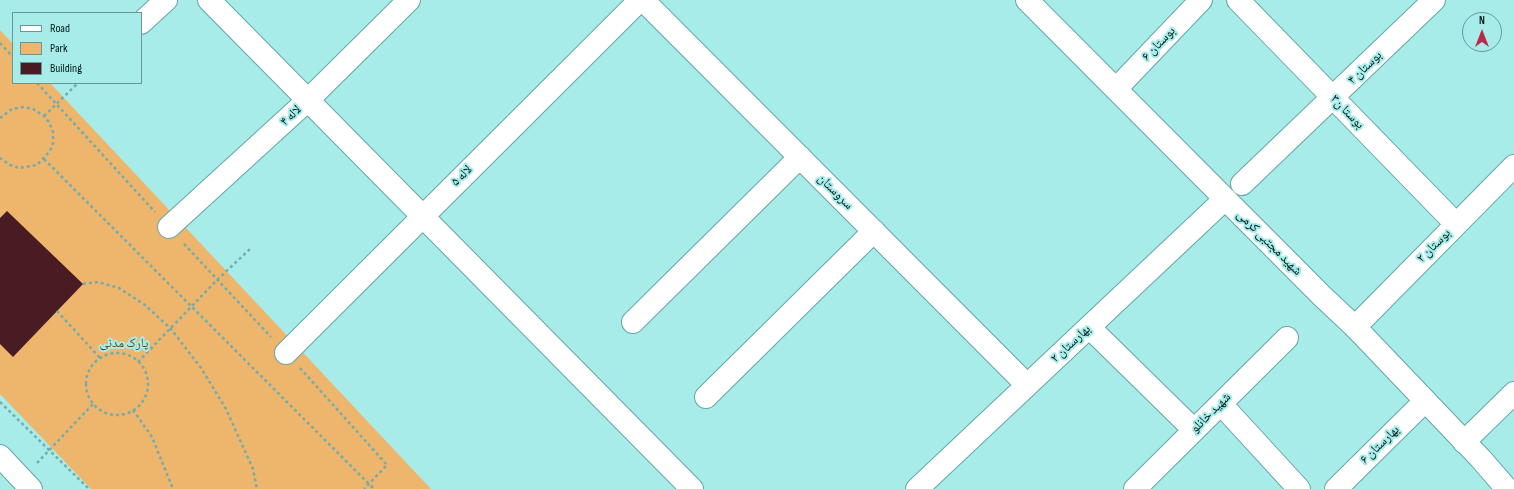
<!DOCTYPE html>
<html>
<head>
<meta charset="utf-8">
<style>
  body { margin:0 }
  #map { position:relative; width:1514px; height:489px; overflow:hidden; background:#a8ece9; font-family:"Sofia Sans Condensed",sans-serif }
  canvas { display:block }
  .legend { position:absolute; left:12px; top:12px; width:130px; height:72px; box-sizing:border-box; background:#a8ece9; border:1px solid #659896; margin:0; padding:5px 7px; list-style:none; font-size:12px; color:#001a19 }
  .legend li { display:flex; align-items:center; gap:8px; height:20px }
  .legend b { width:20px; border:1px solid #659896 }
  .north { position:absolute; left:1462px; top:12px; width:40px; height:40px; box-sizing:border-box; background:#a8ece9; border:1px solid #659896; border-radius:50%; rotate:0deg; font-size:11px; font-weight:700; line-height:16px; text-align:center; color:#001a19 }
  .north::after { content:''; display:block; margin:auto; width:14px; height:18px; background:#bb2a4d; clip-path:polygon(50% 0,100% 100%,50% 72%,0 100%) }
</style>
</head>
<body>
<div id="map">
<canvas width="1514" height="489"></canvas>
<ul class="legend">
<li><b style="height:5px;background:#fff"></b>Road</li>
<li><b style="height:11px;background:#eeb66c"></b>Park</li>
<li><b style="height:11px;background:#491c23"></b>Building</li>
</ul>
<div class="north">N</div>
</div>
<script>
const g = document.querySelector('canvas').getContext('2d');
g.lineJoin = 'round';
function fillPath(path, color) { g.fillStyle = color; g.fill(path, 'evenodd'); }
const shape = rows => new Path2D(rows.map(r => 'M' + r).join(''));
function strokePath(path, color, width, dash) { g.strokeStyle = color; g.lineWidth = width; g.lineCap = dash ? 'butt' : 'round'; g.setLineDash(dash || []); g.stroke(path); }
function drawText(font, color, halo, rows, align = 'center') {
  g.font = font + ' "Sofia Sans Condensed","Noto Naskh Arabic",sans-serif'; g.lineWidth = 4; g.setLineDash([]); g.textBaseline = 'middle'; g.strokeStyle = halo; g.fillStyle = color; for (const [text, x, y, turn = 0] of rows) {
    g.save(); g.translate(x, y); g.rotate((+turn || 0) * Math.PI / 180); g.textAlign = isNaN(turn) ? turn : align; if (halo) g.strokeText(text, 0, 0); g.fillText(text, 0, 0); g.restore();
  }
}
const green = shape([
  [0,30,13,44,13,83,50,83,431,489,91,489,0,394]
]);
const building = shape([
  [7,211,83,284,13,357,0,344,0,218]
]);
const path = shape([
  [0,43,13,57],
  [37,83,155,212],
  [44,116,78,83],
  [0,118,12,109,23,107,33,109,44,116,49,122,53,132,53,143,50,151,37,165,19,168,10,165,0,158],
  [44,159,374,489],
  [184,244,271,337],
  [83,284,98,282,119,288,145,305,171,329,201,368,226,409,253,469,257,489],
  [57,311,100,358],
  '86 384a31 31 0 1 1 62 0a31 31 0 1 1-62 0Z',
  [138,362,217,280,250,249],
  [300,368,387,465,364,489],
  [0,402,89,489],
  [133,410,152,437,173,489],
  [37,463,93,404]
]);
const street = shape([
  [209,0,692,489],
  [643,0,1027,385],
  [1238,0,1456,224],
  [141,23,166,0],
  [1116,89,1201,0],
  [1242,184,1434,0],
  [169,227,308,100,409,0],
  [633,322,800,157],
  [1089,327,1194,430],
  [1355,327,1514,166],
  [286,353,640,0],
  [706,397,874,231],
  [1221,404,1299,489],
  [1464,442,1514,393],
  [917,489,1225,199],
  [1135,489,1287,338],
  [1336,489,1425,401]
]);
const secondary = shape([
  [1027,0,1322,296,1355,327,1481,459,1507,489],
  [0,456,31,489]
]);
const streetNames = [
  ["بوستان ۶",1159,44,-46],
  ["بوستان ۴",1365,68,-44],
  ["بوستا ن۳",1347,112,46],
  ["لاله ۴",291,116,-43],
  ["لاله ۵",462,176,-45],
  ["سروستان",835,192,45],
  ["شهید مجتبی کرمی",1269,243,45],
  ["بوستان ۲",1434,246,-45],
  ["بهارستان ۲",1071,344,-43],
  ["شهید خانلو",1211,413,-45],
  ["بهارستان ۶",1380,445,-44]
];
const parkNames = [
  ["پارک مدنی",124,344]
];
fillPath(green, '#eeb66c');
fillPath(building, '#491c23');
strokePath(street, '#64a6a4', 24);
strokePath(secondary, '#64a6a4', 24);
strokePath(path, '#75acaa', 2.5, [3, 3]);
strokePath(street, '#fff', 22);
strokePath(secondary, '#fff', 22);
drawText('13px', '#001a19', '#a8ece9', streetNames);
drawText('13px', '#674920', '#a8ece9', parkNames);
</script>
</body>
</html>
